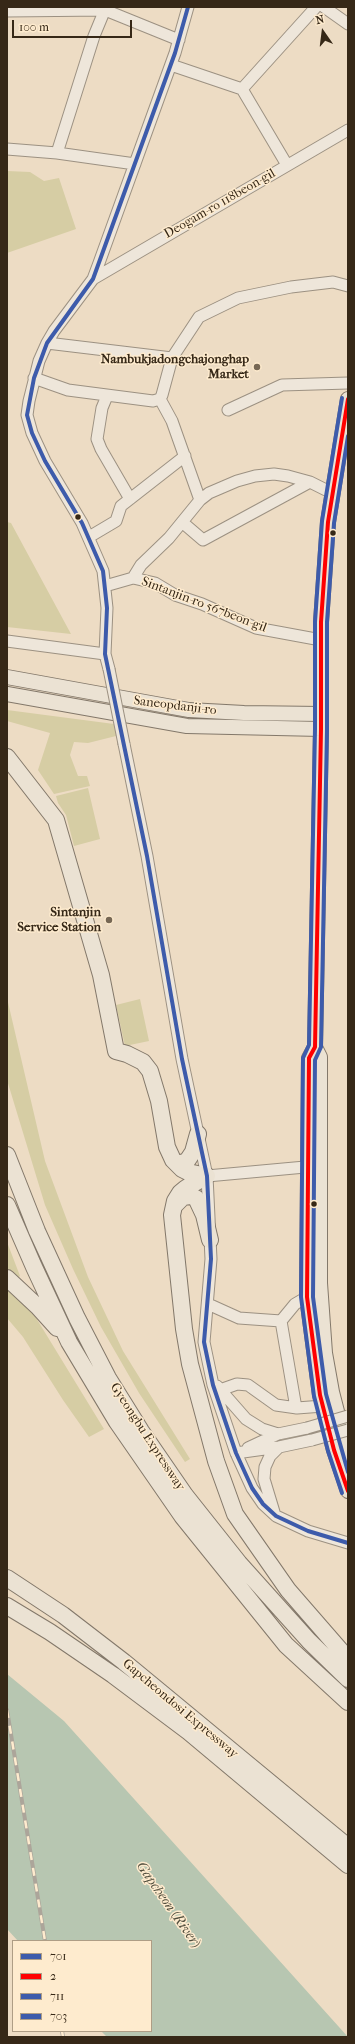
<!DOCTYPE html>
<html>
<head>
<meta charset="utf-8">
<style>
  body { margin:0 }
  #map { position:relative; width:355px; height:2044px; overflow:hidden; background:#eddcc4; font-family:"IM FELL French Canon",serif }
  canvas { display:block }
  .frame { position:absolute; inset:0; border:8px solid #362817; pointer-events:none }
  .legend { position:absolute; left:12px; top:1940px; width:140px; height:92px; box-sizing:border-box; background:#feebce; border:1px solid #ae9d85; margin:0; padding:5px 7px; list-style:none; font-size:12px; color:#362817 }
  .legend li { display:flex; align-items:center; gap:8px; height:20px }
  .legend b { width:20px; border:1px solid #ae9d85 }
  .north { position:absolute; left:303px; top:12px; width:40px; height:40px; -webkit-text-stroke:3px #feebce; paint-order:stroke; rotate:346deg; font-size:11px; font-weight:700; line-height:16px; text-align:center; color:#362817 }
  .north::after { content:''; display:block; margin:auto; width:14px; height:18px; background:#362817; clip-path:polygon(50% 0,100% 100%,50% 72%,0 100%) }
  .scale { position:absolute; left:12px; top:20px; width:120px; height:18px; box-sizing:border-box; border:2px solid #362817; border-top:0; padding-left:5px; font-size:12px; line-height:14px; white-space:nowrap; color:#362817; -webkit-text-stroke:3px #feebce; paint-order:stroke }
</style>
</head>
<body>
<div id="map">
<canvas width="355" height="2044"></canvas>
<div class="frame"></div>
<ul class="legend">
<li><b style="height:5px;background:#3d5bab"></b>701</li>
<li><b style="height:5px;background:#f00"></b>2</li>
<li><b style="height:5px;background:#3d5bab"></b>711</li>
<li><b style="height:5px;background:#3d5bab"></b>703</li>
</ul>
<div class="north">N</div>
<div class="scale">100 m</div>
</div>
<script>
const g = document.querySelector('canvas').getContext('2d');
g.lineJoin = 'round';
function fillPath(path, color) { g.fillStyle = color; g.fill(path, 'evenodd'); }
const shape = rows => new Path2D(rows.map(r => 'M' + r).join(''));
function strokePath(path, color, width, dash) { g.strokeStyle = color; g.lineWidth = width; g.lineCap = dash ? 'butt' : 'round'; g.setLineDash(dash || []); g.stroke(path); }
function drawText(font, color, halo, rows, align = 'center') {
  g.font = font + ' "IM FELL French Canon",serif'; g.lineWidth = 3; g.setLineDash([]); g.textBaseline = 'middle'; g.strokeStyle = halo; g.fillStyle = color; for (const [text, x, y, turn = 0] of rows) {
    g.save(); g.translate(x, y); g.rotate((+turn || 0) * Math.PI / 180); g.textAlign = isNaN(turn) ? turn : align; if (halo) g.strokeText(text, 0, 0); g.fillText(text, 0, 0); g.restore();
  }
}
const green = shape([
  [7,171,30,172,44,181,59,178,76,229,7,253],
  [7,522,11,523,71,634,7,627],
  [7,710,114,724,116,736,88,743,74,742,70,755,78,776,87,776,90,786,54,794,38,770,50,733,7,721],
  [88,788,100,839,74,846,66,815,58,803,56,796],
  [7,998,45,1161,88,1277,123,1351,190,1459,185,1462,139,1393,101,1327,73,1269,45,1205,7,1080],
  [140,999,149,1041,125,1046,116,1005],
  [7,1242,20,1276,16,1279,7,1271],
  [7,1285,30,1308,104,1429,89,1437,63,1400,23,1337,7,1318]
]);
const water = shape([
  [7,1674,64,1721,348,2037,107,2037,101,2031,151,2031,151,1941,18,1941,7,1929]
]);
const minor = shape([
  [324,7,348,24],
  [7,11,105,10,179,40],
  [171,65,242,89,287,165],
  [242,89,316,7],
  [7,149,57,153,135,164],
  [57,153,94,36,106,7],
  [93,279,348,130],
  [47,343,172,358],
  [34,378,68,390,153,401,160,399,162,395,172,358,199,317,238,298,291,287,333,282,348,286],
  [107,396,102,408,97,439,101,449,130,499],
  [160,399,172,421,200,500],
  [228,410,282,385,348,383],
  [182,522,203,540,310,482],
  [89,537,116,521,121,506,185,456],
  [133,578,141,565,169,538,200,500,209,493,237,481,255,476,274,474,288,476,310,482,332,493],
  [105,586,133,578,155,583,175,595,202,604,256,628,321,640],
  [7,641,105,654],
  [109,669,105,654,107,608,103,571,82,523,45,461,32,433,27,415,29,401,39,361,47,343,54,331,93,279,99,263,175,53,188,7],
  [124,744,147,856,182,1059,207,1176,211,1259,204,1342,213,1385,236,1453,252,1488,263,1504,276,1516,308,1531,348,1543],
  [207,1176,316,1166],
  [208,1304,239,1318,281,1321,295,1304,307,1297],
  [281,1321,296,1408],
  [217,1386,246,1419,262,1429,278,1434],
  [220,1390,237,1384,248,1385,276,1405,297,1408,323,1406],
  [248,1448,278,1434,307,1428],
  [236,1453,279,1447,312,1440],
  [274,1512,264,1479,265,1467,270,1456,279,1447]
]);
const major = shape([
  [348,399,328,522,321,622,321,729,315,1047,309,1058,307,1297,320,1395,334,1450,348,1491],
  [7,677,189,710,244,713,321,714],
  [7,694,187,726,321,729],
  [315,1047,320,1057,320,1283,325,1353,332,1392,348,1454]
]);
const highway = shape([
  [7,757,56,820,101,975,116,1051,127,1054,143,1062,150,1071,159,1101,167,1147,173,1160,182,1169,188,1172,207,1176],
  [7,1155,37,1231,77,1318,108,1378,141,1431,185,1495,239,1563,309,1641,348,1679],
  [173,1160,178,1164,187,1161,193,1152,198,1134],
  [207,1176,186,1188,180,1193,175,1201,172,1215,184,1329,190,1364,216,1461,235,1514,288,1590,348,1659],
  [7,1205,34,1267,69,1342,117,1422,182,1516,286,1645,348,1702],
  [174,1206,183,1197,190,1196,196,1198,204,1215,210,1240],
  [7,1278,38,1307,57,1328],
  [7,1578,63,1615,124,1662,348,1847],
  [7,1606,50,1632,113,1675,189,1732,348,1865]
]);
const rail = shape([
  [7,1710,45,1941],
  [62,2031,63,2037]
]);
const minorBridge = shape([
  [109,669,124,744],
  [307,1428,348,1416],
  [312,1440,348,1430]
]);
const bus1 = shape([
  [188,7,175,53,93,279,47,343,34,378,27,415,32,433,45,461,82,523,103,571,107,608,105,654,147,856,182,1059,207,1176,211,1259,204,1342,213,1385,236,1453,252,1488,263,1504,276,1516,308,1531,348,1543]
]);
const bus2 = shape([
  [348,399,328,522,321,622,321,729,315,1047,309,1058,307,1297,320,1395,334,1450,348,1491]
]);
const bus3 = shape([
  [342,398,322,521,315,622,315,729,309,1045,303,1058,301,1297,314,1396,328,1451,342,1493]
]);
const bus4 = shape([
  [348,436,334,523,327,622,327,729,321,1047,315,1060,313,1297,326,1394,348,1472]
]);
const markers = [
  [257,367,4,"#766754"],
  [78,517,3.5,"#362817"],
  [333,533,3.5,"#362817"],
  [109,920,4,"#766754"],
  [314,1204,3.5,"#362817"]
];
const streetNames = [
  ["Deogam-ro 118beon-gil",220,204,-30],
  ["Sintanjin-ro 567beon-gil",204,605,21],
  ["Saneopdanji-ro",175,706,7],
  ["Gyeongbu Expressway",147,1437,57],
  ["Gapcheondosi Expressway",180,1709,40]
];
const poiNames = [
  ["Nambukjadongchajonghap",249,360],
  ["Market",249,375],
  ["Sintanjin",101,913],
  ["Service Station",101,928]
];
const waterNames = [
  ["Gapcheon (River)",168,1905,55]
];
fillPath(green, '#d6cda4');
fillPath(water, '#b7c6b1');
strokePath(minor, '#9c9182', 13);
strokePath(major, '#83786a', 16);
strokePath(highway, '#83786a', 18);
strokePath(minor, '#eee6da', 11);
strokePath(major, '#ebe2d3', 14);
strokePath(highway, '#ebe2d3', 16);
strokePath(rail, '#aca59a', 4);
strokePath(rail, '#feebce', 2.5, [8]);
strokePath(minorBridge, '#9c9182', 13, []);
strokePath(minorBridge, '#eee6da', 11);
strokePath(bus1, '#3d5bab', 4);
strokePath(bus2, '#f00', 4);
strokePath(bus3, '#3d5bab', 4);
strokePath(bus4, '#3d5bab', 4);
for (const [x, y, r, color] of markers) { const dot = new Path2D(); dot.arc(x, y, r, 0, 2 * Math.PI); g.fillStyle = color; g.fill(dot); strokePath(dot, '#feebce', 1.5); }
drawText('13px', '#362817', '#feebce', streetNames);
drawText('bold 13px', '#362817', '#feebce', poiNames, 'right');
drawText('italic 14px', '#504d3c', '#feebce', waterNames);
</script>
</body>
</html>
